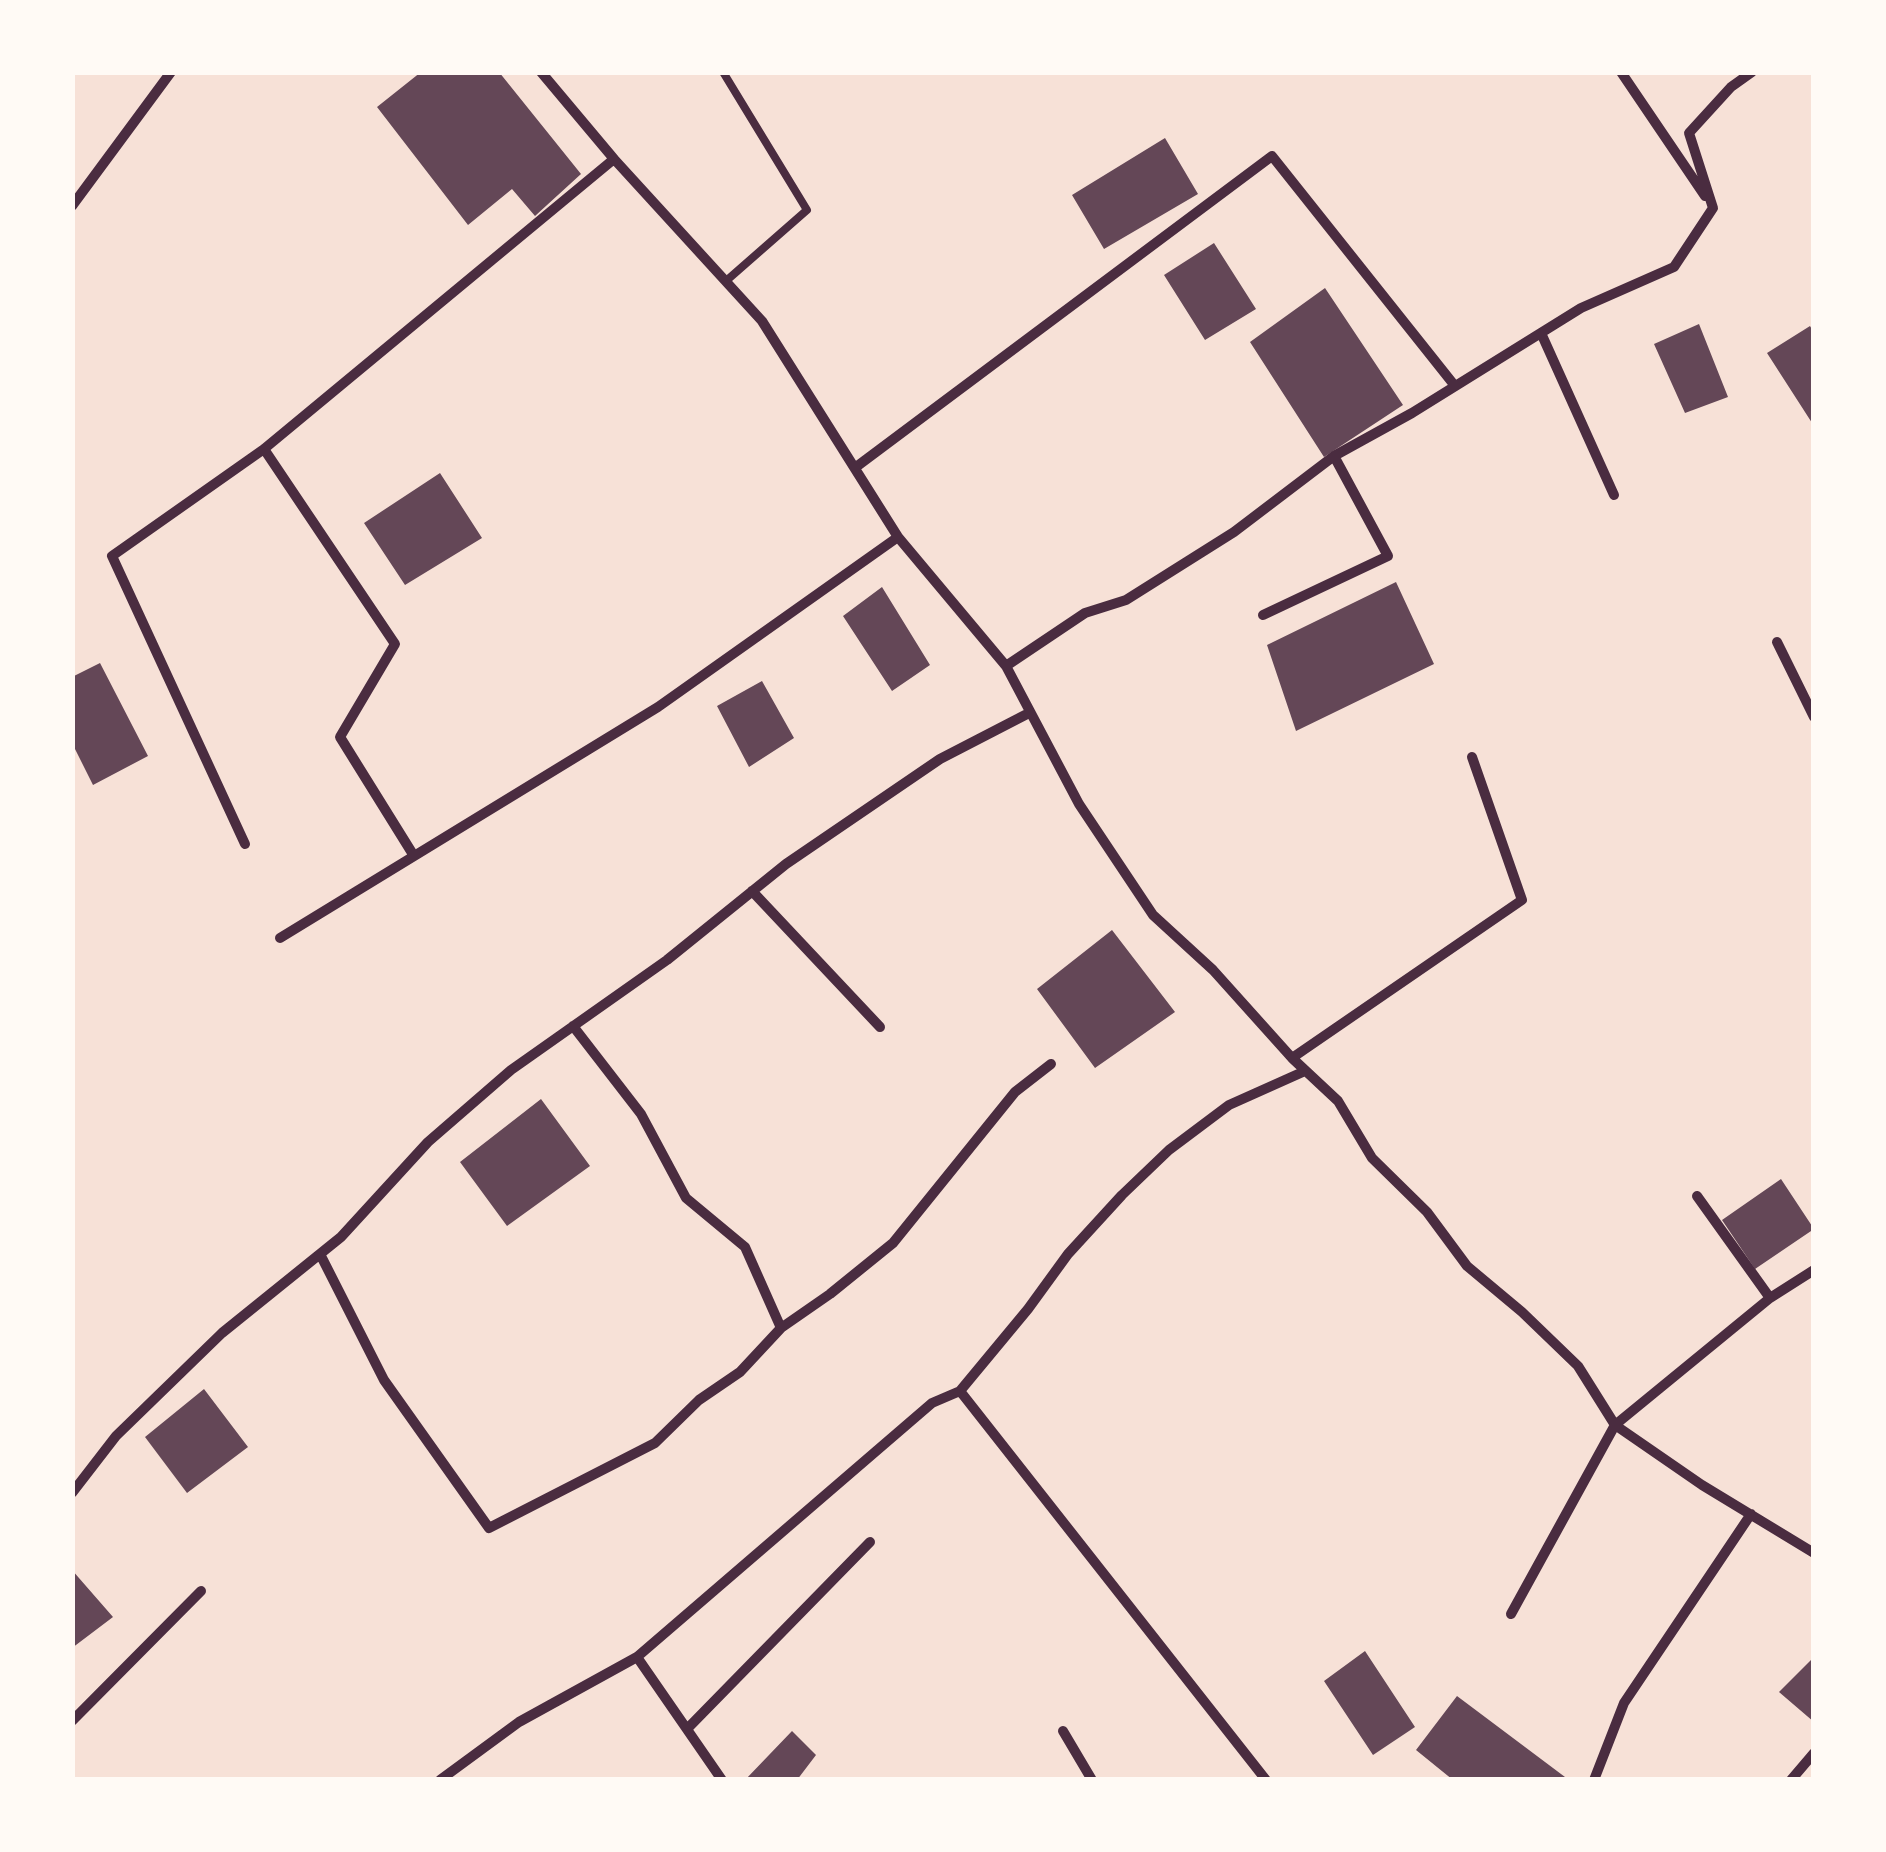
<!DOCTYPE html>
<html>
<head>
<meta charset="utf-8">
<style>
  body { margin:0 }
  #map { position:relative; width:1886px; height:1852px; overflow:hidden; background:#f7e1d7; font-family:"Nunito Sans",sans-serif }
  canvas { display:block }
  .frame { position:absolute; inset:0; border:75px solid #fffaf5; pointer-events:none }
</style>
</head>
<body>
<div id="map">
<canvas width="1886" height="1852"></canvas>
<div class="frame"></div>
</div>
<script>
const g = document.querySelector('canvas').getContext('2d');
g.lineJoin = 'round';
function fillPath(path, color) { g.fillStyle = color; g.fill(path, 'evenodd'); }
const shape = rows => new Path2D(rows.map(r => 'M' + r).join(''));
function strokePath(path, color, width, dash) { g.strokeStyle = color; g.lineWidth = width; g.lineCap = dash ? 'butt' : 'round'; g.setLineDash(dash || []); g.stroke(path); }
const building = shape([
  [421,72,499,72,581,174,535,216,512,189,468,225,377,107],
  [1165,138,1198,194,1104,249,1072,195],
  [1214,243,1256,309,1205,340,1164,275],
  [1325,288,1403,405,1324,457,1250,342],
  [1699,324,1728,397,1685,413,1654,344],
  [1810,326,1814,333,1814,426,1767,353],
  [440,473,482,538,405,585,364,523],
  [1396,582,1434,664,1296,731,1267,645],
  [882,587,930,665,892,691,843,616],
  [100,663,148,756,93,785,72,743,72,677],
  [762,681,794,738,749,767,717,706],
  [1112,930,1175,1012,1095,1068,1037,989],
  [541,1099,590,1166,507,1226,460,1162],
  [1781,1179,1814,1229,1755,1269,1722,1220],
  [204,1389,248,1447,187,1493,145,1437],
  [72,1570,113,1617,72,1648],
  [1365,1651,1415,1727,1373,1755,1324,1681],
  [1814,1657,1814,1722,1779,1692],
  [1457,1696,1565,1777,1563,1780,1453,1780,1416,1750],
  [792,1731,816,1755,797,1780,745,1780]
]);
const service = shape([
  [723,72,807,210,726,281]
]);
const minor = shape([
  [541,72,614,159,762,321,898,537,1006,666,1079,804,1153,915,1213,970,1292,1058,1338,1101,1372,1158,1427,1212,1467,1266,1522,1312,1578,1366,1615,1425,1702,1485,1814,1553],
  [1621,72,1705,196],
  [72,206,171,72],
  [1541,333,1614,495],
  [264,449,395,644,340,737,414,856],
  [856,467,1272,156,1455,386],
  [1263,615,1388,556,1334,456],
  [1777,642,1814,717],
  [1006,666,1085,613,1126,600,1234,532,1334,456,1412,413,1581,308,1674,267,1713,208,1689,133,1731,87,1752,72],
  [245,844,112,556,264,449,614,159],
  [752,891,880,1027],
  [280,938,658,707,898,537],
  [573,1026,641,1114,686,1198,745,1247,781,1328,830,1294,893,1243,1015,1092,1051,1064],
  [1292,1058,1522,900,1472,757],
  [1697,1196,1770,1298],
  [320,1254,384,1380,489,1528,655,1443,699,1400,740,1372,781,1328],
  [960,1391,1266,1780],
  [72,1493,116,1436,222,1333,341,1237,428,1142,511,1070,667,960,786,864,940,759,1029,713],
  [1511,1614,1615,1425,1770,1298,1814,1270],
  [637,1657,722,1780],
  [72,1721,201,1591],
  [687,1729,870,1542],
  [1063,1731,1092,1780],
  [440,1780,519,1722,637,1657,932,1403,960,1391,1028,1309,1068,1254,1122,1195,1169,1150,1229,1105,1305,1071],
  [1594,1780,1624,1703,1751,1514],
  [1791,1780,1814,1753]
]);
fillPath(building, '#644757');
strokePath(service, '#4a2c40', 8);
strokePath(minor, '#4a2c40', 10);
</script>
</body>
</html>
